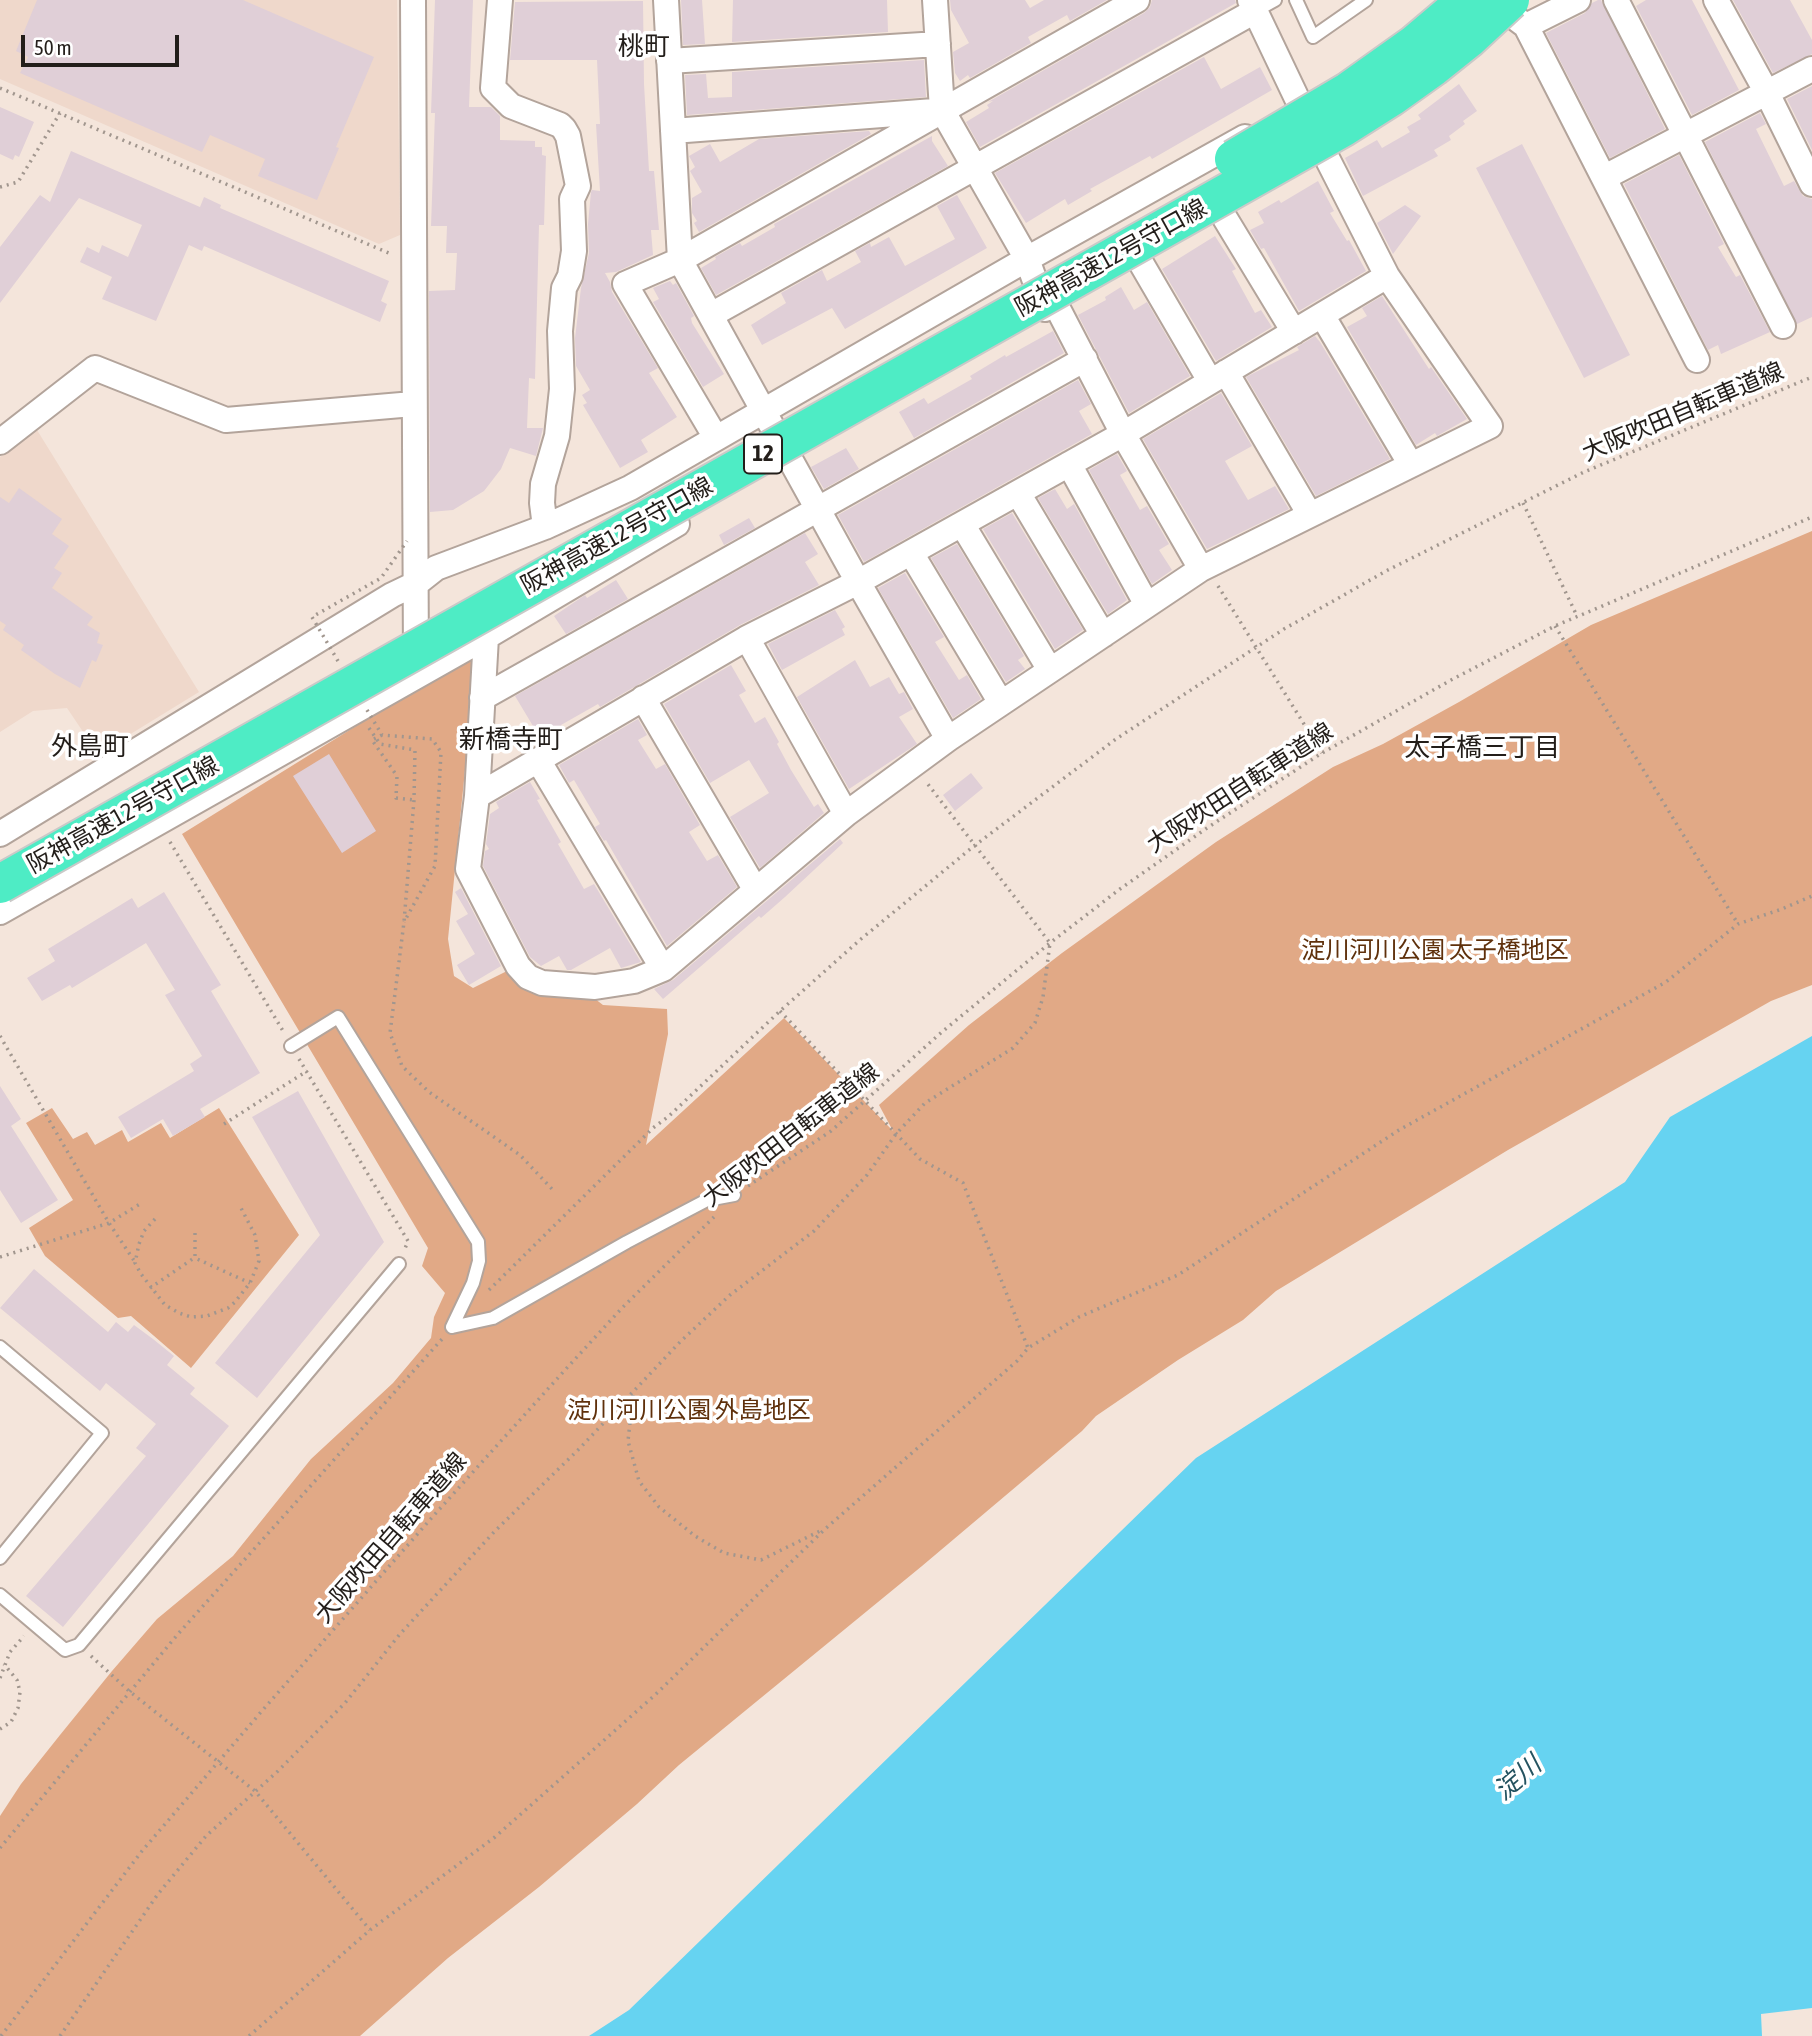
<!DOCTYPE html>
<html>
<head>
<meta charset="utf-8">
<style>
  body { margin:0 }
  #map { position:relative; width:1812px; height:2036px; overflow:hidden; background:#f4e5db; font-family:"Asap Condensed",sans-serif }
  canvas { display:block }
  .scale { position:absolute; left:21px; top:35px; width:158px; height:32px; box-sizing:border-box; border:4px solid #231e1a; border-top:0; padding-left:9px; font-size:21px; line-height:24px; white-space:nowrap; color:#231e1a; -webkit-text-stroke:5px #fff; paint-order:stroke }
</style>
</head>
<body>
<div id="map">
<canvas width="1812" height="2036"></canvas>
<div class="scale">50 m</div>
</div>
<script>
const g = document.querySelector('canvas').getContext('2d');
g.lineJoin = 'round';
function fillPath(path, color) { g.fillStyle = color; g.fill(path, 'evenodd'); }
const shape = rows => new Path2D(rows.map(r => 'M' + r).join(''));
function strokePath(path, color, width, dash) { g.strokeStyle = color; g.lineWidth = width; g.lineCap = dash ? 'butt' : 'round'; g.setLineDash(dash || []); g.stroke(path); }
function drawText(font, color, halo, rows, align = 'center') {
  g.font = font + ' "Asap Condensed","Noto Sans JP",sans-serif'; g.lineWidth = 7; g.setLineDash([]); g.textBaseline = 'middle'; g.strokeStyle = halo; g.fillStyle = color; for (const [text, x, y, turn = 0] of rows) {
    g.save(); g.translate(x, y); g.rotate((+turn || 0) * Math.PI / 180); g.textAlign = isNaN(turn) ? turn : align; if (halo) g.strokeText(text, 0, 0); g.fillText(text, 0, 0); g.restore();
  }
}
const built = shape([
  [0,0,397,0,400,235,379,244,0,79],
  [37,430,199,692,98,754,67,708,33,711,0,732,0,457]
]);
const green = shape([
  [1812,531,1812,985,1771,1001,1508,1150,1276,1291,1243,1320,1178,1360,1096,1416,1082,1431,922,1566,679,1765,637,1804,539,1887,448,1958,360,2036,0,2036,0,1816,21,1784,60,1735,112,1671,157,1619,233,1556,311,1459,393,1383,431,1338,434,1317,445,1293,422,1266,428,1248,182,834,477,651,448,939,454,976,473,988,513,968,586,992,603,1005,667,1009,668,1034,646,1145,784,1018,893,1131,879,1105,969,1025,1062,953,1216,842,1333,767,1383,744,1459,702,1591,625],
  [52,1108,73,1139,87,1132,95,1145,122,1130,128,1142,161,1123,170,1138,219,1108,299,1235,191,1368,131,1316,118,1318,45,1256,29,1228,73,1200,26,1123]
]);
const water = shape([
  [1812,1036,1812,2008,1761,2014,1762,2036,589,2036,629,2010,1196,1458,1625,1182,1670,1117]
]);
const building = shape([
  [37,0,243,0,374,57,336,147,339,148,317,200,258,176,265,159,210,135,202,152,20,73,28,57,16,51],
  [435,0,473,0,469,107,491,107,500,116,500,140,535,141,535,147,542,147,542,155,546,156,544,225,539,225,535,379,529,378,527,428,543,428,536,456,510,448,501,469,484,491,453,510,430,512,429,291,455,290,457,253,446,253,447,226,431,226,435,113,431,113],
  [681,0,702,0,705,44,683,45],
  [733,0,887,0,888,32,732,42],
  [950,0,1025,0,1030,8,1044,0,1107,0,1070,21,1067,15,1028,37,1031,43,970,78,968,75,960,81,955,73,953,52,969,43,951,10],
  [1152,0,1235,0,1236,3,980,147,966,122,989,108,987,105,993,101,988,102,1144,13,1150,7],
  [1598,0,1601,0,1665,129,1610,158,1546,33,1585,13,1592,3],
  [1646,0,1692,0,1739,90,1692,115,1636,6],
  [1733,0,1790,0,1812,40,1812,54,1773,73],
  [643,1,644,84,649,171,654,171,659,230,651,230,653,255,616,272,605,273,610,282,612,292,658,368,649,373,677,417,641,440,648,452,620,468,583,405,587,403,582,395,590,390,576,366,575,338,581,288,589,253,588,224,591,192,592,190,600,191,596,124,600,124,597,60,510,60,515,2],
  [1204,57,1221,89,1260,67,1272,90,1152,159,1150,156,1090,189,1092,191,1068,205,1065,199,1026,223,995,173],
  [924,60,926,97,687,115,685,75,706,74,708,98,732,97,732,72],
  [1459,84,1477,111,1463,121,1465,124,1449,136,1451,140,1434,150,1438,156,1363,196,1345,158,1377,140,1382,148,1410,132,1407,127,1421,119,1418,115],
  [1812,86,1812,150,1787,99],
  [0,107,34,122,19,157,15,155,13,160,0,154],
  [1760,113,1766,124,1756,129,1784,186,1794,181,1803,196,1812,199,1812,317,1797,324,1705,142],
  [869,131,871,134,699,232,694,223,697,221,692,213,692,198,702,192,690,171,695,167,689,156,710,144,720,162,759,139],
  [932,136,932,141,948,166,716,295,701,268,716,259,715,257,740,243,742,246,775,227,774,224],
  [1522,144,1630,355,1584,378,1476,168],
  [71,151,200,207,204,197,221,205,220,208,389,281,381,301,387,304,380,322,204,246,202,251,189,245,156,321,102,299,112,277,80,262,87,247,99,253,102,245,128,257,142,225,79,198,0,303,0,247,40,195,50,202],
  [1679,155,1724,244,1718,247,1736,277,1740,275,1770,332,1721,354,1718,345,1708,350,1624,184],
  [1318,181,1334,211,1330,213,1347,241,1349,240,1366,271,1299,311,1264,248,1261,249,1250,230,1264,223,1258,212,1279,200,1281,203],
  [957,195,987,248,845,329,832,308,762,345,751,325,786,303,781,293,822,270,827,281,861,262,855,251,870,243,871,247,889,237,905,266,955,239,937,206],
  [1405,205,1421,216,1393,254,1377,223],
  [1215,236,1236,269,1232,271,1255,313,1261,310,1272,327,1216,361,1162,269],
  [670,281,673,285,676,283,694,316,691,318,692,323,724,374,703,387,653,302,659,299,653,288],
  [1121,287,1134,310,1147,302,1190,376,1129,413,1078,315,1106,300,1105,297],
  [1382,296,1429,369,1431,367,1467,419,1437,436,1435,433,1416,445,1347,327,1367,316,1362,308],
  [1053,331,1064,353,914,438,899,412,924,398,928,404,972,379,970,376,1005,355,1006,357],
  [1315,336,1320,342,1390,459,1316,496,1246,377,1299,350,1297,347],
  [1078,380,1091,404,1079,411,1092,434,864,562,838,515],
  [1221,393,1252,446,1225,461,1248,500,1275,486,1289,509,1207,549,1143,439],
  [846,448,859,469,824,489,811,467],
  [1117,454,1127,471,1120,475,1140,510,1147,506,1169,544,1159,550,1172,570,1152,584,1089,470],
  [19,488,62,519,52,534,69,546,54,568,62,573,52,588,93,617,87,625,100,633,97,643,103,645,96,662,92,660,80,688,55,674,21,650,24,645,3,630,6,625,0,621,0,497,9,503],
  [1055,489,1067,509,1074,504,1127,600,1108,614,1038,498],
  [1012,513,1083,630,1055,649,983,529],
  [749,518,755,528,724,545,719,535],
  [805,533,818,554,805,562,819,585,740,625,600,707,598,704,561,725,563,729,542,741,515,696],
  [957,544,1024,656,1018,660,1025,669,1006,682,931,558],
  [905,573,944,637,935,642,959,680,967,675,981,699,953,718,878,588],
  [616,580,628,599,566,634,554,616,585,595,587,598],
  [835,610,845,627,842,629,845,635,782,670,768,644],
  [855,660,870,687,889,677,899,694,904,692,913,709,899,717,917,744,849,789,797,697],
  [731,665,746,691,739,695,755,723,765,717,779,742,777,744,791,770,814,807,818,804,824,813,760,868,730,817,769,793,749,760,710,783,664,704],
  [638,719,647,735,638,740,656,769,665,764,700,825,689,832,707,861,718,855,737,887,667,946,606,840,604,841,595,827,600,824,574,780,569,783,559,765],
  [329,754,376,831,342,853,293,776],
  [971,773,983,788,955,811,943,795],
  [530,782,540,799,537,800,561,842,558,844,584,889,594,884,641,962,621,968,610,948,571,970,567,970,559,956,541,966,530,957,483,866,485,851,489,849,486,844,490,814,499,808,496,802],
  [840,839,843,843,785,897,761,918,759,916,663,999,654,989,673,980],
  [461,888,501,966,469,985,457,965,475,954,456,921,468,914,455,892],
  [164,892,221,985,211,991,260,1073,200,1109,205,1117,173,1136,163,1119,131,1138,118,1117,194,1071,190,1064,202,1056,165,995,175,990,146,943,72,988,70,985,42,1001,27,978,55,961,48,949,132,898,138,908],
  [0,1086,21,1119,11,1126,58,1200,21,1223,0,1190],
  [298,1091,384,1242,257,1398,215,1363,320,1235,252,1117],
  [34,1269,108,1332,116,1322,128,1332,134,1325,153,1339,174,1356,167,1365,195,1388,190,1394,229,1426,63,1627,26,1596,146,1456,136,1448,156,1424,106,1383,100,1391,0,1308]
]);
const path = shape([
  [0,88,391,254],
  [0,187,18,182,60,113],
  [1523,503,1577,616],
  [1218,586,1322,753],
  [1555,626,1738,924],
  [369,728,380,744,415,750,414,800,404,922,390,1033,402,1066,429,1092,520,1155,552,1189],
  [170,842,283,1031],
  [780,1011,920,1159,963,1183,1028,1348],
  [0,1036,109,1223,135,1262],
  [299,1059,408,1241,404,1251],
  [224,1124,307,1071],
  [748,1186,831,1131,943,1031,1050,943,1120,889,1207,828,1322,753,1451,680,1555,626,1812,517],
  [155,1219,144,1231,139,1244,135,1263,141,1274,165,1305,179,1313,191,1317,207,1316,228,1308,235,1302,250,1283,259,1261,255,1235,241,1208],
  [195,1233,195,1258,250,1283],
  [0,1257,109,1223,140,1204],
  [150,1288,194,1258],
  [489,1290,653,1128,669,1116,780,1011,861,939,974,846,1116,739,1284,629,1386,571,1584,472,1812,377],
  [633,1395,628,1441,639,1481,659,1507,695,1536,724,1553,761,1560,820,1531],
  [91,1656,129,1691,255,1791,370,1930],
  [0,1678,10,1652,24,1636],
  [0,1729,11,1722,18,1708,20,1692,17,1680,4,1664],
  [0,1848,178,1634,443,1338],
  [1,2036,142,1851,261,1712,436,1513,565,1370,622,1308,714,1217],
  [60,2036,158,1894,206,1836,278,1771,345,1703,400,1634,495,1531,580,1448,680,1342,730,1295,814,1231,867,1175,896,1134,925,1103,1013,1048,1035,1023,1043,997,1050,943,927,783],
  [249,2036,370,1930,495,1837,655,1695,825,1529,1017,1361,1028,1348,1079,1317,1178,1275,1399,1130,1666,982,1738,924,1782,909,1812,896]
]);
const lane = shape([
  [1296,0,1313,37,1366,0],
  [1255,11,1275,0],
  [291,1046,338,1017,478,1242,479,1261,473,1283,452,1327],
  [452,1327,493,1318,627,1242,707,1200,734,1195],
  [0,1347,102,1433,0,1558],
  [0,1595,65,1650,79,1645,399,1264]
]);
const street = shape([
  [413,0,416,661],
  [500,0,493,88,511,106,560,125,564,129,568,136,578,186,572,199,574,251,570,276,564,288,560,331,562,389,557,436,543,484,542,503,545,527],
  [666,0,680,260,858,582,948,739],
  [935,0,942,110,1027,259,1045,309],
  [1616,0,1783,326],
  [1716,0,1767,93,1812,184],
  [1514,17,1526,26,1697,360],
  [1526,26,1578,0],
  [669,61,938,44],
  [673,131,934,111],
  [1605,177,1812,69],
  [1220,210,1294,332],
  [1137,256,1210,381],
  [1055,303,1123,434,1201,569],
  [711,315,1255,11],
  [1322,315,1411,465],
  [1226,372,1310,515],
  [716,438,625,284,680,260,1137,0],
  [0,442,95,368,226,420,413,404],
  [1069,464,1147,605],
  [1018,493,1103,635],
  [962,524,1050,670],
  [911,553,1001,703],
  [486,637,477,796,468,869,518,966,528,977,542,983,595,987,634,981,663,969,846,814,948,739,1201,569,1490,426,1387,276,1301,107,1250,0],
  [747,638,846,814],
  [482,698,1085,359],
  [643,698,755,889],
  [538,760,663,969],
  [477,796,747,638,858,582,1123,434,1387,276],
  [0,834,392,595,417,583,436,568,545,527,630,488,1027,259,1245,137],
  [0,912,486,637,677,524]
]);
const pathBridge = shape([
  [338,661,312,617,381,578,407,541],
  [367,710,382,735,432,739,441,752,435,866,404,922],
  [382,735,372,740,397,776,396,798,414,800]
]);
const highwayBridge = shape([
  [1234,159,1349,91,1415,44,1467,0],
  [0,884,1342,128,1391,97,1433,67,1468,39,1510,0]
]);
const shields = [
  [763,454,38]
];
const shieldNames = [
  ["12",763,454]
];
const streetNames = [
  ["阪神高速12号守口線",1111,258,-29],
  ["大阪吹田自転車道線",1683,412,-23],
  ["阪神高速12号守口線",617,536,-29],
  ["大阪吹田自転車道線",1240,788,-33],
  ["阪神高速12号守口線",123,815,-29],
  ["大阪吹田自転車道線",791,1135,-38],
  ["大阪吹田自転車道線",391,1538,-49]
];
const parkNames = [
  ["淀川河川公園 太子橋地区",1435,950],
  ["淀川河川公園 外島地区",689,1410]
];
const neighbourhoodNames = [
  ["桃町",644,47],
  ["新橋寺町",511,740],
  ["外島町",90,747],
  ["太子橋三丁目",1482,748]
];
const waterNames = [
  ["淀川",1518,1778,-41]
];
fillPath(built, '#efd8cb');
fillPath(green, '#e1a986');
fillPath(water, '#66d3f1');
fillPath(building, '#e0cfd7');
strokePath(lane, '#b3a49b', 16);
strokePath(street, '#b3a49b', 28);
strokePath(path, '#a1968e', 3.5, [2, 5]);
strokePath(lane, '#fff', 12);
strokePath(street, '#fff', 24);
strokePath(highwayBridge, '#cac9c8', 42, []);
strokePath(pathBridge, '#a1968e', 3.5, [2, 5]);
strokePath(highwayBridge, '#4eecc5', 38);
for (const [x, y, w] of shields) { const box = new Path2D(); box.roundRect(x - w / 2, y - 19.5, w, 39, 5); g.fillStyle = '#fff'; g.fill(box); strokePath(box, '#231e1a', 2); }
drawText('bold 23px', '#231e1a', null, shieldNames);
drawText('24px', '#231e1a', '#fff', streetNames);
drawText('24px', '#5f300b', '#fff', parkNames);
drawText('26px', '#231e1a', '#fff', neighbourhoodNames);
drawText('italic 26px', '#245360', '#fff', waterNames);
</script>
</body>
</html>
